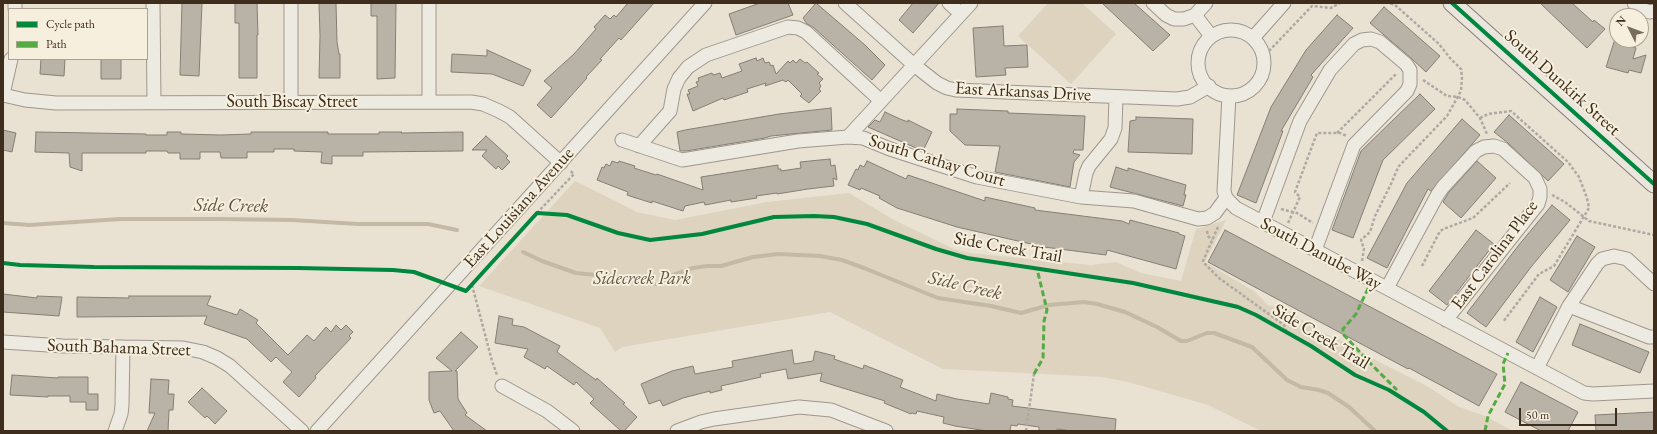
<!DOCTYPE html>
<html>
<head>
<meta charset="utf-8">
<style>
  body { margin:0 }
  #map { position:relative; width:1657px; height:434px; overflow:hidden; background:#e9e2d3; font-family:"EB Garamond",serif }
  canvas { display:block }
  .frame { position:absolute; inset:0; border:4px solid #3e2c1c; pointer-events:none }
  .legend { position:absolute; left:8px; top:8px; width:140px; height:52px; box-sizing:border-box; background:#f6efdd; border:1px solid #aca190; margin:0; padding:5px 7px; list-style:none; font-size:12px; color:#3e2c1c }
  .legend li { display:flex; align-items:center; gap:8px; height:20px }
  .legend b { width:20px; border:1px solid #aca190 }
  .north { position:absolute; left:1609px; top:8px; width:40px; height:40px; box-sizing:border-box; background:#f6efdd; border:1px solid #aca190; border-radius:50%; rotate:312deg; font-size:11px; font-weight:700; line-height:16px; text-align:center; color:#3e2c1c }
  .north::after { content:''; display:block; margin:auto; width:14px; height:18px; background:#7a6c5c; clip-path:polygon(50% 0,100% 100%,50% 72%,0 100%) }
  .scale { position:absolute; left:1519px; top:408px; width:98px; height:18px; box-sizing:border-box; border:2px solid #3e2c1c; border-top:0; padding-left:5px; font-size:12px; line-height:14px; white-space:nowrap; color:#3e2c1c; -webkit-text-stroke:3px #f6efdd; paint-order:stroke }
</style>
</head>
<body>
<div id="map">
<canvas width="1657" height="434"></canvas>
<div class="frame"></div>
<ul class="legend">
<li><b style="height:5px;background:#00873e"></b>Cycle path</li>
<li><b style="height:5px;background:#55ab43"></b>Path</li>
</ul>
<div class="north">N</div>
<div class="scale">50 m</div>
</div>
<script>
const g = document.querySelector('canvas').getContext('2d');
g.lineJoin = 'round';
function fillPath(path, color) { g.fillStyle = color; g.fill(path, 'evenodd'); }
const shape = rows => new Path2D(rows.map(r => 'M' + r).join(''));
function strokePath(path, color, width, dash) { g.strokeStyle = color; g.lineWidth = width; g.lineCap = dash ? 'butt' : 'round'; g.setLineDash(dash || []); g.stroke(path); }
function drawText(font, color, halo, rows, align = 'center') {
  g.font = font + ' "EB Garamond",serif'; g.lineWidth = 4; g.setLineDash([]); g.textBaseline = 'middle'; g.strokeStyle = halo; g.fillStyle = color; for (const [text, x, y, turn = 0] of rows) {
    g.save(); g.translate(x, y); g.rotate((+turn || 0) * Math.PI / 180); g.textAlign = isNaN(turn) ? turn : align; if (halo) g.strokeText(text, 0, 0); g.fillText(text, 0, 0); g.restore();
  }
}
const green = shape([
  [1048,3,1082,3,1116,34,1071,84,1018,36],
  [575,181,637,212,675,220,767,202,849,193,894,220,954,249,970,253,1091,265,1116,262,1141,273,1181,281,1196,229,1226,220,1205,262,1255,292,1268,305,1286,309,1315,329,1344,342,1383,364,1427,386,1459,407,1485,416,1513,431,1261,431,1208,405,1128,382,1102,377,943,369,830,312,622,347,615,352,600,328,479,286]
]);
const stream = shape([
  [3,223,29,225,121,219,220,219,292,220,358,224,428,224,457,230],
  [523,252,542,261,576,273,617,277,651,284,658,284,673,275,693,268,707,266,721,266,753,257,778,254,820,256,842,260,864,268,938,298,991,306,1021,313,1049,305,1084,302,1097,304,1125,312,1157,327,1181,341,1187,341,1207,333,1214,333,1252,347,1287,380,1301,387,1319,390,1328,393,1349,407,1375,431]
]);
const building = shape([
  [182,3,202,3,199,76,180,75,182,3],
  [235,3,257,3,258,35,257,35,257,78,239,78,239,23,235,23,235,3],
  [319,3,336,3,337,42,339,54,340,54,340,78,319,78,320,36,319,3],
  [371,3,396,3,395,78,377,79,377,16,371,16,371,3],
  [628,3,654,3,621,40,619,38,600,59,602,60,586,77,587,78,551,118,537,105,552,88,544,81,574,54,596,29,594,27,605,15,610,19,614,15,616,17,628,3],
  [760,3,788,3,793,15,736,35,729,14,760,3],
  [816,3,865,45,885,65,872,80,813,27,807,24,803,18,816,3],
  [913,3,939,3,913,33,899,20,913,3],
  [1102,3,1134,3,1170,35,1153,51,1102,3],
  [1540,3,1572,3,1593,22,1594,20,1605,29,1587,48,1540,3],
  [1384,7,1440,56,1426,72,1411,58,1370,23,1384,7],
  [1337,15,1353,28,1311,75,1313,77,1281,131,1283,131,1256,203,1237,195,1271,107,1306,50,1337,15],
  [1003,26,1004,46,1027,45,1028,67,1005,68,1006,75,976,77,973,28,1003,26],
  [1615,39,1636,48,1633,59,1646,55,1641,73,1629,70,1628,73,1606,67,1615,39],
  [487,50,531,70,523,86,492,74,451,72,452,54,487,56,487,50],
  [756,58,757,61,763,58,765,63,769,62,771,66,773,65,776,74,788,61,790,63,793,60,796,63,800,59,805,63,807,62,819,73,817,74,823,79,819,83,821,86,819,89,821,91,809,103,800,96,802,94,788,80,786,82,783,80,765,86,766,83,747,89,748,92,724,100,723,98,693,111,687,94,690,94,688,90,698,86,696,82,699,81,698,78,712,73,713,75,720,73,722,78,742,71,739,64,756,58],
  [41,59,65,59,64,76,40,74,41,59],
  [101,59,121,59,121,79,101,79,101,59],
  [1420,94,1435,109,1383,160,1353,238,1332,230,1361,151,1420,94],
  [831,108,832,130,771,136,765,138,686,151,680,151,677,132,685,130,779,114,831,108],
  [957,109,1008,111,1008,113,1085,116,1083,150,1074,150,1073,153,1080,155,1074,162,1070,187,995,172,1000,146,965,145,950,131,950,114,957,114,957,109],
  [885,112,900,119,908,122,908,120,932,132,923,151,868,127,875,120,880,122,885,112],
  [1509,115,1564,164,1548,181,1508,143,1494,132,1509,115],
  [1136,117,1193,119,1192,154,1128,152,1130,121,1136,120,1136,117],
  [1462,119,1480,135,1431,191,1428,189,1387,268,1367,258,1407,183,1462,119],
  [3,130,16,133,12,152,3,150,3,130],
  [36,132,146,134,146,135,167,135,167,132,181,132,181,134,221,135,251,134,251,132,328,132,328,134,379,134,379,132,402,132,401,133,463,132,463,151,363,152,363,156,332,156,332,164,321,163,322,152,294,151,294,149,274,149,274,152,247,152,247,158,221,158,220,152,200,152,200,159,180,159,180,153,168,153,167,151,146,151,146,153,82,153,82,171,70,167,69,153,35,152,36,132],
  [486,136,508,156,506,158,510,162,502,170,498,166,496,169,482,156,487,150,472,150,486,136],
  [830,159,831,166,835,165,837,180,833,178,834,186,808,189,777,194,777,193,756,196,757,198,731,202,731,200,705,205,704,202,685,206,683,211,652,201,652,203,633,197,627,195,628,192,597,180,602,167,604,168,606,164,610,166,612,161,618,163,619,161,635,166,634,168,656,175,657,174,703,190,701,177,778,165,778,169,781,169,781,171,801,168,800,162,830,159],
  [867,161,906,179,908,175,985,201,985,197,1035,208,1035,210,1122,221,1129,224,1130,220,1179,233,1179,234,1185,236,1176,269,1107,250,1106,255,1044,247,957,227,897,208,879,198,880,196,861,188,860,190,848,185,856,169,858,170,860,165,864,167,867,161],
  [1477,161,1496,178,1461,218,1443,202,1449,192,1477,161],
  [1116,167,1128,171,1128,168,1186,185,1184,195,1186,195,1183,206,1110,187,1116,167],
  [1552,205,1570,220,1531,267,1486,327,1467,313,1518,246,1552,205],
  [1225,230,1497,374,1479,406,1409,368,1408,369,1208,262,1225,230],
  [1476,230,1494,244,1447,305,1429,291,1476,230],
  [1577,236,1595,247,1568,292,1550,280,1577,236],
  [3,294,37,298,37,296,62,297,59,316,3,312,3,294],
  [129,296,211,296,207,305,237,315,240,309,258,320,256,323,288,355,307,335,314,341,326,327,331,332,336,325,341,330,346,325,353,332,349,336,351,338,315,376,316,378,299,397,283,382,292,372,276,357,271,362,247,339,204,324,207,316,77,317,77,297,129,298,129,296],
  [1540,297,1557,307,1533,352,1516,342,1540,297],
  [499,316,513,319,512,325,524,327,560,346,557,352,596,380,597,378,625,403,623,404,637,417,624,431,621,431,590,403,594,399,576,382,574,385,547,366,545,369,524,357,528,349,495,343,499,316],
  [1580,324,1649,352,1640,373,1572,345,1580,324],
  [461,332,478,347,455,371,457,371,458,399,467,413,465,415,487,431,454,431,440,411,434,413,429,400,429,372,452,371,436,358,461,332],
  [792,350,794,364,813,361,815,351,835,356,834,359,863,369,864,365,903,380,900,387,936,401,937,394,957,399,989,404,991,393,1008,397,1008,399,1013,400,1012,406,1116,419,1115,431,1072,431,1057,429,1057,431,1039,431,1039,427,1018,424,1017,426,1011,425,1010,431,987,431,955,426,943,423,944,417,917,411,916,414,912,413,911,414,884,403,885,401,820,381,822,373,788,379,786,369,760,374,761,377,721,386,722,390,710,393,710,391,683,398,663,406,660,400,649,404,641,384,672,371,693,366,695,374,733,367,732,361,792,350],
  [12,375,58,378,58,377,88,377,88,394,98,394,98,410,86,410,86,402,70,402,70,396,48,396,48,397,10,395,12,375],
  [151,379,169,380,168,394,174,394,173,410,169,410,168,431,147,431,155,413,149,413,151,379],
  [1521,382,1578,412,1568,431,1541,431,1505,412,1521,382],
  [202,388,227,411,215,424,207,416,205,418,188,402,202,388],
  [1654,412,1654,431,1596,431,1595,415,1654,412]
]);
const path = shape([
  [1269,51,1312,6,1331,8,1340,3],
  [1423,80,1447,96,1458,97,1465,100,1480,118,1487,134],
  [1480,118,1488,114,1511,111,1568,162,1579,177,1587,198,1589,208,1554,266,1539,274,1503,322],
  [1337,133,1397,73],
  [1552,195,1565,202,1589,221,1654,235],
  [1281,209,1297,213,1313,223],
  [537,213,567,215,618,233,650,240,702,234,774,217,814,216,834,217,867,224,936,249,967,258,1133,283,1230,304,1247,310,1256,315,1311,346,1355,375,1389,390,1424,412,1447,431],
  [537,213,574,174,569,170],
  [1288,223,1300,197,1295,192,1317,133,1340,133,1347,136],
  [1218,227,1203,261,1204,263,1219,278,1284,325,1286,330,1285,332],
  [1207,231,1208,236,1212,240],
  [1362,261,1364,249,1361,240,1370,232,1375,216,1391,184,1396,172,1399,166,1447,116,1461,91,1462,78,1461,69,1450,58,1439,44,1395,5,1389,3],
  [1422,266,1440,231,1446,228,1473,218,1510,183],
  [472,285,492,361,497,375],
  [1026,431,1034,374]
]);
const minor = shape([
  [15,3,15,9],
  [153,3,154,103],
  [291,3,291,102],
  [429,3,429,102],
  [845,3,914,65,937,83,947,88,956,90,1177,99,1190,97,1209,86],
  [949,3,961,14],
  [1153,3,1166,15,1174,19,1184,19,1195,15,1206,3],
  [1634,3,1641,9,1650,12,1654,11],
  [1195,15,1211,36],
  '1198 63a33 33 0 1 1 66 0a33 33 0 1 1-66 0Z',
  [1253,38,1284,3],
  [3,94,11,59],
  [3,95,25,100,56,103,471,102,483,104,499,111,510,117,561,163],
  [1229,96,1224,191,1226,198,1236,208,1584,393,1593,394,1654,391],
  [848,137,971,3],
  [622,140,682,160,798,141,848,137,863,138,890,149,977,177,1081,197,1134,201,1198,219,1207,218,1215,213,1226,198],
  [639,146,670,111,674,89,679,78,688,67,706,55,788,27,798,28,806,32,881,101],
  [1081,197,1086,173,1089,166,1111,139,1115,128,1116,97],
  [1263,222,1300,121,1330,70,1354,44,1362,40,1371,39,1380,42,1406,64,1410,70,1410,84,1407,91,1354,145,1315,250],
  [1387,288,1438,194,1443,187,1476,151,1484,147,1494,146,1503,149,1535,178,1540,189,1540,197,1538,204,1446,320],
  [1569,306,1649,337,1654,337],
  [3,342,63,346,183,348,203,352,217,358,230,366,302,431],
  [1537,368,1569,306,1597,264,1602,259,1614,256,1627,259,1654,284],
  [502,386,547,411,573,431],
  [115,431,121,414,122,405,123,347],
  [317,431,705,3],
  [677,431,701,422,714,419,799,407,831,410,886,431]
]);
const major = shape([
  [1452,3,1654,184]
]);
const quiet = shape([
  [1372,280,1356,314,1343,329,1343,334,1371,364,1397,390],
  [1034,374,1043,358,1044,321,1047,310,1037,269],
  [1485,431,1488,416,1505,384,1503,364,1508,353]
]);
const cycleway = shape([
  [1452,3,1654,184],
  [3,263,20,265,94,267,298,268,393,270,414,272,466,291,537,213,567,215,618,233,650,240,702,234,774,217,814,216,834,217,867,224,936,249,967,258,1133,283,1238,307,1256,315,1311,346,1355,375,1389,390,1424,412,1447,431]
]);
const streetNames = [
  ["South Dunkirk Street",1562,83,42],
  ["East Arkansas Drive",1023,92,3],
  ["South Biscay Street",292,102],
  ["South Cathay Court",937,161,17],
  ["East Louisiana Avenue",519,208,-48],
  ["Side Creek Trail",1008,248,10],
  ["South Danube Way",1321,254,28],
  ["East Carolina Place",1495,255,-53],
  ["Side Creek Trail",1321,337,31],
  ["South Bahama Street",119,348,2]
];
const parkNames = [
  ["Sidecreek Park",642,279]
];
const waterNames = [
  ["Side Creek",231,206,1],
  ["Side Creek",965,286,13]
];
fillPath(green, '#ddd3be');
strokePath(stream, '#c4b9a4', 4);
fillPath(building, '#b8b2a7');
strokePath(building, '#857e74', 1);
strokePath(minor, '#9e978d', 15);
strokePath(major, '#857e74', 19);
strokePath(path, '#aea9a2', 2.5, [3, 2]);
strokePath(minor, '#edeae2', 13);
strokePath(major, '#eae6de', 17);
strokePath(quiet, '#55ab43', 3, [6, 3]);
strokePath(cycleway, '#00873e', 4);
drawText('18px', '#3e2c1c', '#f6efdd', streetNames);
drawText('italic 18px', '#635240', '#f6efdd', parkNames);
drawText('italic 19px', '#61513f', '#f6efdd', waterNames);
</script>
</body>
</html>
